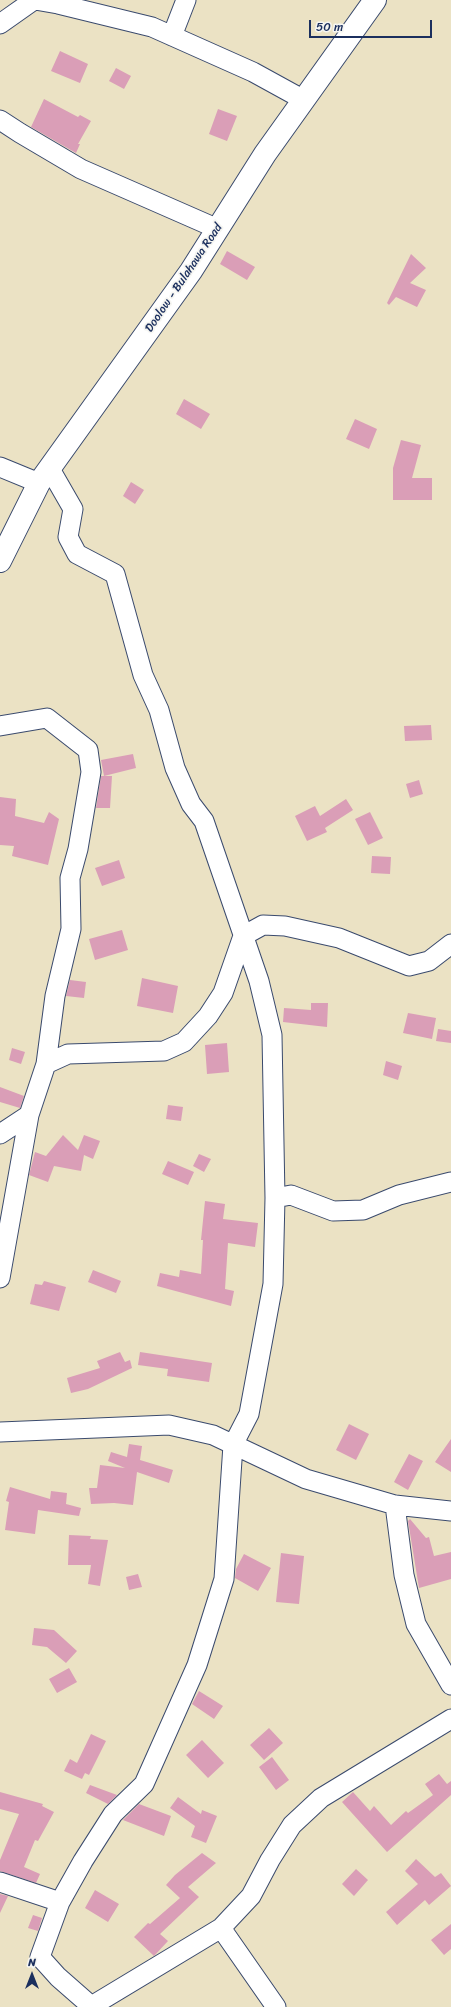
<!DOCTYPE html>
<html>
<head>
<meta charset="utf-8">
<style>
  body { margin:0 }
  #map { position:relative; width:451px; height:2007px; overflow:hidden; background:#ebe2c4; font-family:Sriracha,sans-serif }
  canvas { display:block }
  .north { position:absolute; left:12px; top:1955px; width:40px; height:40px; -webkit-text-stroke:3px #f6f6f2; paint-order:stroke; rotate:0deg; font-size:11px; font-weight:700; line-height:16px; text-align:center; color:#1b2f5e }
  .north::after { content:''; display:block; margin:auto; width:14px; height:18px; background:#1b2f5e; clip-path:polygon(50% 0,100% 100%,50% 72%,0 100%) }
  .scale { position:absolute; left:309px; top:20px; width:123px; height:18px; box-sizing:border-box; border:2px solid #1b2f5e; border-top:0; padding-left:5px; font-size:12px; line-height:14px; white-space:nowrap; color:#1b2f5e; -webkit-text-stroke:3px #f6f6f2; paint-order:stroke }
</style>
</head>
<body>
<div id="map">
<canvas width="451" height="2007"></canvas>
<div class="north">N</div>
<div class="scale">50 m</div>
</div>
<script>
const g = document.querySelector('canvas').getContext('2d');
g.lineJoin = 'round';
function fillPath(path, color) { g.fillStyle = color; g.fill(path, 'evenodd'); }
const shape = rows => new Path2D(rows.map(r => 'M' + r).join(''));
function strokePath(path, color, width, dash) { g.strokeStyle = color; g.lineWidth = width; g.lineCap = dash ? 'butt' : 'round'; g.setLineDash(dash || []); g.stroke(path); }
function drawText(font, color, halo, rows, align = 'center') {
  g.font = font + ' Sriracha,sans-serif'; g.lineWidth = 3.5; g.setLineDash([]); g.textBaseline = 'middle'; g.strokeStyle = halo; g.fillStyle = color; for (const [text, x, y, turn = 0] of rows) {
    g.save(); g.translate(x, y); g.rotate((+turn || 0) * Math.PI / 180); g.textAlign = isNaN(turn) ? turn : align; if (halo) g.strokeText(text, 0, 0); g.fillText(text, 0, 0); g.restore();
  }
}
const building = shape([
  [60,51,88,64,80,83,51,71],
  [116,68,131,76,124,89,109,81],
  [44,99,78,117,80,115,91,121,78,144,80,144,76,153,31,127],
  [218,109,237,116,227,141,209,134],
  [227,251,255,267,247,280,220,264],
  [411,254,426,268,410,283,426,290,417,307,396,297,389,305,387,303],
  [184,399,210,414,201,429,176,414],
  [355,419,377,429,369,449,346,439],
  [401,440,421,445,412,478,432,478,432,500,393,500,393,468],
  [131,482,144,490,135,504,123,496],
  [431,725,432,740,405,741,404,726],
  [133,754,136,768,104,776,101,760],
  [101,776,112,776,110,808,96,808],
  [419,780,423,794,410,798,406,784],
  [0,797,16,799,15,816,44,823,49,812,59,819,48,865,12,856,14,846,0,845],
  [346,799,353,810,325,828,327,832,307,841,295,816,315,806,320,816],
  [370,812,383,838,368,845,355,819],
  [372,856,391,857,390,874,371,873],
  [119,860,125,878,102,886,95,868],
  [122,930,128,950,95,960,89,939],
  [142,978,178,986,173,1013,137,1006],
  [70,980,86,982,84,998,66,996],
  [311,1003,328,1003,327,1027,283,1022,284,1008,311,1010],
  [408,1013,436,1018,432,1039,403,1033],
  [438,1029,451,1031,451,1043,436,1041],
  [227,1043,229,1072,207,1074,205,1045],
  [12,1048,25,1052,21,1064,9,1060],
  [386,1061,402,1066,398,1080,383,1075],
  [0,1087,24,1096,20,1108,0,1102],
  [168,1105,183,1107,181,1121,166,1119],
  [63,1135,78,1150,84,1135,100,1141,93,1159,84,1155,81,1171,54,1166,48,1182,29,1175,35,1152,46,1156],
  [199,1154,211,1159,204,1172,193,1166],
  [168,1161,194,1172,188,1185,162,1174],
  [205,1201,225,1204,223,1219,258,1223,255,1247,228,1243,225,1289,234,1291,231,1306,157,1286,160,1273,179,1277,180,1270,201,1274,203,1240,201,1240],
  [93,1270,121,1281,116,1293,88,1282],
  [44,1281,66,1287,59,1311,30,1304,35,1284,42,1285],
  [120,1352,125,1362,130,1360,132,1368,88,1389,71,1393,67,1378,100,1368,97,1361],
  [140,1352,212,1363,209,1382,167,1376,168,1369,138,1365],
  [349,1424,369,1434,356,1460,336,1450],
  [451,1439,451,1472,435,1462],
  [129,1444,142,1446,140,1460,173,1470,169,1483,137,1472,133,1505,114,1503,91,1504,89,1488,97,1488,100,1465,125,1468,108,1461,111,1452,127,1457],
  [409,1454,423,1461,408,1490,394,1482],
  [10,1487,50,1499,51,1491,67,1493,66,1504,81,1508,79,1516,38,1510,35,1534,5,1530,9,1502,6,1501],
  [410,1519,426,1538,429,1537,434,1556,451,1552,451,1579,419,1588,408,1521],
  [69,1535,91,1536,90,1539,108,1540,100,1586,88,1584,91,1565,68,1565],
  [281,1553,304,1556,299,1604,276,1602],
  [244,1554,271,1568,258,1591,235,1578,236,1569],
  [138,1574,142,1587,129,1590,126,1577],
  [34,1628,54,1630,77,1651,66,1663,47,1647,32,1645],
  [69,1668,77,1682,57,1693,49,1679],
  [199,1691,223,1706,214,1719,192,1704],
  [269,1728,283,1743,264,1760,250,1745],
  [91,1734,106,1741,89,1775,85,1773,82,1779,64,1771,70,1759,77,1763],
  [202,1740,224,1763,208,1778,186,1755],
  [272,1757,289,1780,276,1790,259,1767],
  [439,1774,447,1784,451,1781,451,1795,387,1852,342,1802,353,1792,370,1811,374,1806,391,1825,406,1811,408,1813,433,1795,425,1784],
  [90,1785,117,1795,108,1804,86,1793],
  [0,1792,43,1804,42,1806,54,1812,38,1841,35,1840,24,1867,40,1874,36,1883,0,1871,0,1860,19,1814,0,1809],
  [178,1797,201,1814,202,1810,217,1816,206,1843,191,1837,195,1826,170,1808],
  [139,1804,171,1816,164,1836,123,1820],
  [202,1853,216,1863,188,1887,199,1897,160,1934,168,1941,154,1956,134,1937,148,1923,150,1924,180,1898,166,1885,175,1875],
  [416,1859,435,1877,441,1873,451,1886,429,1905,425,1900,397,1925,386,1912,418,1884,405,1871],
  [356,1869,368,1880,354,1896,342,1884],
  [95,1890,119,1904,108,1922,85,1908],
  [0,1894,8,1896,0,1913],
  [33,1915,42,1918,38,1931,28,1928],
  [451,1924,451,1949,444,1955,431,1940]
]);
const minor = shape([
  [35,0,58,4,152,27,253,72,304,100],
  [0,24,34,0],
  [172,36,186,0],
  [0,120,20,133,81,169,218,229],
  [0,467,39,483],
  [50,469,73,509,68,537,77,554,115,574,143,675,159,710,175,768,191,804,204,821,259,981,272,1035,275,1198,273,1284,249,1414,233,1445,224,1579,197,1665,144,1784,113,1814,83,1861,60,1902,40,1957,58,1977,91,2006],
  [0,726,47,718,88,750,91,772,78,849,70,878,71,929,55,996,46,1064,29,1115,0,1278],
  [46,1064,68,1054,164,1051,184,1042,208,1016,223,993,243,936,263,925,285,926,339,938,409,966,429,961,451,944],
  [0,1134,29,1115],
  [275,1198,291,1195,333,1211,363,1210,399,1195,451,1182],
  [0,1432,169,1425,213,1435,306,1479,395,1505,451,1511],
  [395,1505,404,1575,416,1624,451,1685],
  [0,1882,60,1902],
  [221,1928,276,2007],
  [90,2007,221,1928,251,1896,270,1860,292,1825,321,1798,451,1719]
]);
const secondary = shape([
  [0,561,39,483,191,271,265,154,375,0]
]);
const streetNames = [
  ["Doolow - Bulahawa Road",184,278,-56]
];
fillPath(building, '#da9eb7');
strokePath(minor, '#3a4a6d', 21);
strokePath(secondary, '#3a4a6d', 24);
strokePath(minor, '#fff', 19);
strokePath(secondary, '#fff', 22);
drawText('12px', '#1b2f5e', '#f6f6f2', streetNames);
</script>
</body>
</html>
